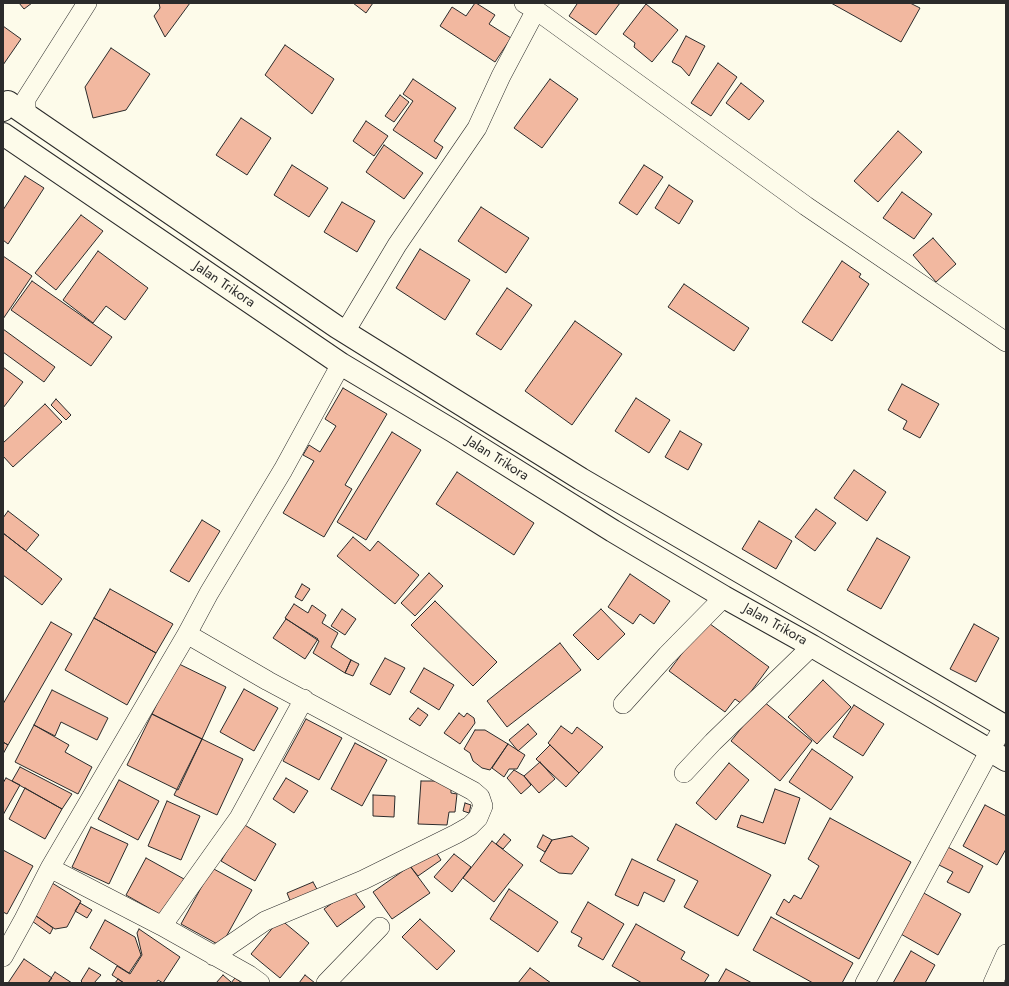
<!DOCTYPE html>
<html>
<head>
<meta charset="utf-8">
<style>
  body { margin:0 }
  #map { position:relative; width:1009px; height:986px; overflow:hidden; background:#fdfbea; font-family:Jost,sans-serif }
  canvas { display:block }
  .frame { position:absolute; inset:0; border:4px solid #2b2b2b; pointer-events:none }
</style>
</head>
<body>
<div id="map">
<canvas width="1009" height="986"></canvas>
<div class="frame"></div>
</div>
<script>
const g = document.querySelector('canvas').getContext('2d');
g.lineJoin = 'round';
function fillPath(path, color) { g.fillStyle = color; g.fill(path, 'evenodd'); }
const shape = rows => new Path2D(rows.map(r => 'M' + r).join(''));
function strokePath(path, color, width, dash) { g.strokeStyle = color; g.lineWidth = width; g.lineCap = dash ? 'butt' : 'round'; g.setLineDash(dash || []); g.stroke(path); }
function drawText(font, color, halo, rows, align = 'center') {
  g.font = font + ' Jost,sans-serif'; g.lineWidth = 3; g.setLineDash([]); g.textBaseline = 'middle'; g.strokeStyle = halo; g.fillStyle = color; for (const [text, x, y, turn = 0] of rows) {
    g.save(); g.translate(x, y); g.rotate((+turn || 0) * Math.PI / 180); g.textAlign = isNaN(turn) ? turn : align; if (halo) g.strokeText(text, 0, 0); g.fillText(text, 0, 0); g.restore();
  }
}
const building = shape([
  [19,3,32,3,24,9,19,3],
  [159,3,190,3,165,37,154,16,160,8,159,3],
  [353,3,373,3,366,13,353,3],
  [475,3,476,3,495,15,489,24,511,38,495,62,440,26,452,7,466,16,475,3],
  [577,3,620,3,596,35,569,16,577,4,577,3],
  [831,3,910,3,920,8,901,42,831,3],
  [646,4,678,30,652,62,634,47,635,43,623,34,646,4],
  [3,26,21,39,3,65,3,26],
  [686,36,705,46,689,76,681,67,672,62,686,36],
  [285,45,334,79,312,114,265,75,285,45],
  [111,48,150,74,126,110,93,118,85,87,111,48],
  [718,63,737,77,711,116,691,103,718,63],
  [413,79,456,108,434,141,443,147,436,159,393,130,413,101,403,94,413,79],
  [550,79,578,99,542,148,514,128,550,79],
  [741,83,764,101,749,120,726,103,741,83],
  [400,95,409,102,394,122,385,116,400,95],
  [241,118,271,138,247,175,216,155,241,118],
  [366,121,388,136,374,156,353,141,366,121],
  [898,131,922,152,878,202,854,181,898,131],
  [384,145,423,173,404,199,366,172,384,145],
  [292,165,328,188,309,217,274,195,292,165],
  [644,165,663,177,637,215,619,203,644,165],
  [25,176,44,188,8,244,3,240,3,210,25,176],
  [669,185,693,201,679,224,655,208,669,185],
  [902,192,932,214,914,239,883,218,902,192],
  [342,202,375,221,357,252,324,232,342,202],
  [481,207,529,238,506,273,458,241,481,207],
  [81,215,103,231,56,290,35,273,81,215],
  [933,238,956,264,936,282,913,255,933,238],
  [420,249,470,280,445,320,396,288,420,249],
  [98,251,148,288,125,320,106,306,93,323,63,300,98,251],
  [3,256,32,276,3,319,3,256],
  [842,261,861,274,859,277,869,284,832,341,802,322,842,261],
  [32,281,112,337,91,366,11,310,32,281],
  [684,284,749,328,734,351,668,307,684,284],
  [507,288,532,305,501,350,476,334,507,288],
  [575,321,622,354,572,425,525,391,575,321],
  [3,329,55,367,44,382,3,352,3,329],
  [3,367,23,382,3,408,3,367],
  [902,384,939,404,920,438,903,429,907,421,888,410,902,384],
  [343,388,387,414,345,485,352,489,324,537,283,513,314,461,303,455,309,445,320,452,336,426,325,419,343,388],
  [636,398,670,420,649,453,615,431,636,398],
  [56,399,71,415,66,420,51,405,56,399],
  [45,404,62,422,13,467,3,456,3,443,45,404],
  [680,431,702,444,688,470,665,457,680,431],
  [392,432,421,450,366,540,337,522,392,432],
  [854,470,886,492,867,521,834,498,854,470],
  [457,472,534,523,514,555,436,504,457,472],
  [816,509,836,523,815,551,795,537,816,509],
  [8,511,39,535,26,551,3,533,3,518,8,511],
  [202,520,220,531,189,582,170,571,202,520],
  [759,521,792,541,776,569,742,549,759,521],
  [3,533,62,579,42,605,3,575,3,533],
  [353,537,370,551,378,541,419,575,395,604,337,556,353,537],
  [877,538,910,557,881,609,847,590,877,538],
  [429,573,443,586,415,616,401,603,429,573],
  [630,574,670,601,654,624,640,614,633,624,608,607,630,574],
  [302,584,310,589,302,601,295,597,302,584],
  [110,589,173,624,156,653,94,618,110,589],
  [435,601,497,662,473,686,411,625,435,601],
  [294,604,308,613,312,605,326,615,322,623,338,633,331,647,351,660,345,673,313,653,319,641,285,618,294,604],
  [342,609,356,619,345,635,331,626,342,609],
  [601,609,625,634,598,660,573,635,601,609],
  [94,618,156,653,127,705,65,670,94,618],
  [286,619,318,639,305,659,273,638,286,619],
  [706,621,769,667,742,704,735,699,725,712,669,671,706,621],
  [51,622,72,634,8,745,3,742,3,704,51,622],
  [974,624,999,638,976,682,950,669,974,624],
  [560,643,581,670,507,727,487,701,560,643],
  [385,658,405,668,390,695,370,684,385,658],
  [351,660,359,664,353,676,345,673,351,660],
  [177,663,226,687,202,739,152,714,177,663],
  [424,668,454,685,439,710,410,692,424,668],
  [823,680,851,707,817,744,788,717,823,680],
  [244,689,278,708,254,751,220,732,244,689],
  [52,690,108,718,97,740,61,722,55,736,34,725,52,690],
  [763,701,812,741,780,781,731,741,763,701],
  [854,705,884,724,863,756,833,737,854,705],
  [418,708,428,715,420,726,409,719,418,708],
  [459,713,464,717,467,713,474,718,475,723,460,744,444,733,459,713],
  [152,714,202,739,178,790,127,765,152,714],
  [306,719,342,738,319,780,283,761,306,719],
  [528,724,537,734,518,751,509,740,528,724],
  [34,725,69,745,65,752,92,767,78,794,15,762,34,725],
  [561,726,572,734,577,727,603,747,579,773,548,743,561,726],
  [475,730,485,730,508,744,490,770,482,768,473,761,470,753,464,749,475,730],
  [202,739,243,759,217,815,174,795,202,739],
  [3,742,8,745,3,754,3,742],
  [355,743,387,760,362,806,331,789,355,743],
  [508,744,525,755,517,769,509,769,504,777,492,768,508,744],
  [550,745,579,773,566,787,536,759,550,745],
  [812,749,853,777,831,810,789,782,812,749],
  [540,762,555,779,539,793,524,776,540,762],
  [729,763,749,780,716,820,696,803,729,763],
  [20,767,72,794,62,809,12,781,20,767],
  [514,770,524,776,531,785,521,794,507,778,514,770],
  [6,778,20,785,3,815,3,783,6,778],
  [286,778,308,791,294,813,273,799,286,778],
  [119,780,159,801,138,840,98,819,119,780],
  [421,781,451,781,451,793,457,794,455,812,449,812,447,825,418,824,421,781],
  [25,788,62,809,45,839,9,819,25,788],
  [775,789,800,798,785,844,737,827,741,815,763,823,775,789],
  [373,795,395,796,394,817,373,816,373,795],
  [167,801,200,816,181,860,148,846,167,801],
  [465,803,471,805,469,813,463,811,465,803],
  [985,805,1006,816,1006,849,997,865,963,846,985,805],
  [830,818,911,862,859,959,776,914,784,899,789,903,794,895,801,899,819,866,808,859,830,818],
  [243,824,276,844,255,881,221,861,243,824],
  [676,824,771,875,738,936,684,907,698,881,657,860,676,824],
  [91,827,128,844,109,884,72,867,91,827],
  [504,834,511,840,503,849,496,844,504,834],
  [543,835,552,840,545,852,537,847,543,835],
  [572,836,589,848,572,874,559,873,540,861,552,840,572,836],
  [492,841,523,865,494,902,463,878,492,841],
  [946,846,983,866,969,893,947,882,953,872,937,864,946,846],
  [434,849,441,860,418,876,410,866,434,849],
  [3,850,33,866,7,914,3,912,3,850],
  [454,854,471,867,452,892,434,877,454,854],
  [146,858,184,879,163,916,126,895,146,858],
  [632,859,675,880,664,902,644,892,638,906,615,895,632,859],
  [410,866,430,893,392,919,373,892,410,866],
  [212,868,252,890,221,946,181,924,212,868],
  [49,881,81,901,67,927,55,929,32,913,49,881],
  [313,882,318,891,291,903,287,893,313,882],
  [352,889,365,907,337,927,324,909,352,889],
  [509,889,558,922,538,952,490,919,509,889],
  [922,892,961,914,938,955,899,933,922,892],
  [588,902,624,924,603,960,578,946,582,938,571,932,588,902],
  [80,903,92,910,87,918,75,911,80,903],
  [36,916,53,928,50,934,32,921,36,916],
  [771,917,853,963,842,983,813,983,753,950,771,917],
  [280,919,309,943,280,978,251,954,280,919],
  [420,919,455,951,437,970,402,937,420,919],
  [105,920,135,937,141,955,129,973,90,948,105,920],
  [636,924,685,952,681,959,709,975,704,983,642,983,612,966,636,924],
  [139,929,180,957,163,983,158,980,156,983,124,983,112,975,117,966,130,974,142,955,137,933,139,929],
  [911,951,935,965,925,983,893,983,911,951],
  [24,959,52,978,48,983,8,983,24,959],
  [89,968,101,975,94,983,83,983,81,981,89,968],
  [530,968,551,983,518,983,530,968],
  [726,969,752,983,718,983,726,969],
  [55,972,72,983,48,983,55,972],
  [223,975,231,982,231,983,216,983,223,975],
  [305,975,315,983,299,983,305,975],
  [235,978,242,983,231,983,235,978],
  [118,979,124,983,115,983,118,979]
]);
const street = shape([
  [524,3,536,10,806,206,1006,342],
  [26,115,26,99,87,3],
  [345,332,397,245,477,128,501,76,536,10],
  [187,634,268,681,473,791,480,797,483,806,478,818,470,826,456,834,363,880,265,921,214,956],
  [623,704,667,655,724,597],
  [684,773,713,742,812,646],
  [50,868,162,926,249,975,260,983],
  [162,926,239,818,304,699],
  [3,957,24,919,50,868,187,634,209,593,283,470,341,364],
  [326,983,380,927],
  [865,983,990,750,1004,726],
  [993,983,1006,954]
]);
const secondary = shape([
  [3,110,8,102,337,327,581,479,1006,727],
  [3,134,341,364,453,431,613,531,724,597,812,646,1006,760]
]);
const streetNames = [
  ["Jalan Trikora",224,285,34],
  ["Jalan Trikora",497,459,32],
  ["Jalan Trikora",775,625,29]
];
fillPath(building, '#f2b8a0');
strokePath(building, '#2b2b2b', 1);
strokePath(street, '#2b2b2b', 20);
strokePath(secondary, '#2b2b2b', 24);
strokePath(street, '#fdfbea', 19);
strokePath(secondary, '#fdfbea', 22);
drawText('14px', '#2b2b2b', '#fdfbea', streetNames);
</script>
</body>
</html>
